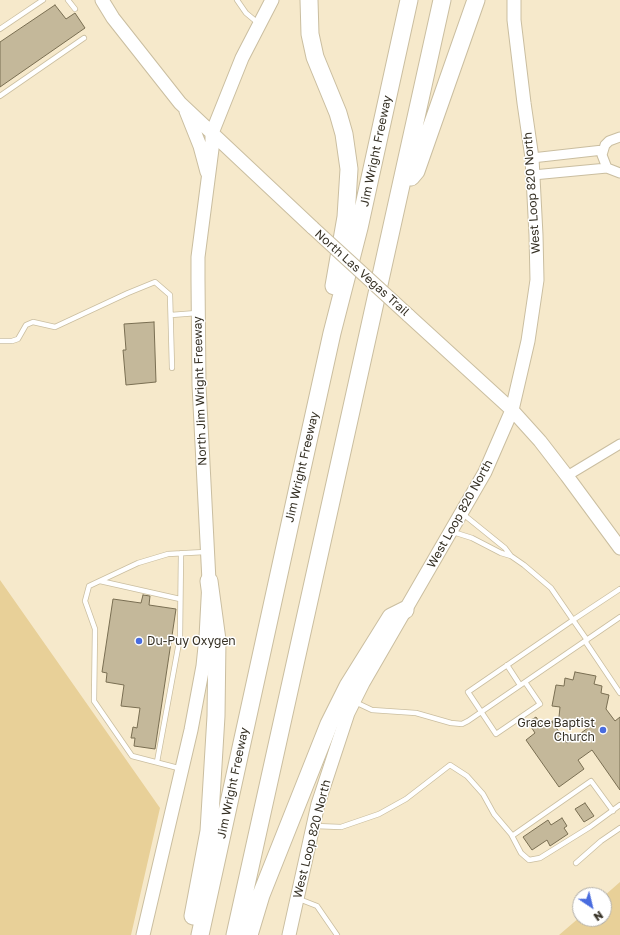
<!DOCTYPE html>
<html>
<head>
<meta charset="utf-8">
<style>
  body { margin:0 }
  #map { position:relative; width:620px; height:935px; overflow:hidden; background:#f6e9cb; font-family:"Golos Text",sans-serif }
  canvas { display:block }
  .north { position:absolute; left:572px; top:887px; width:40px; height:40px; box-sizing:border-box; background:#fff; border:1px solid #afada8; border-radius:50%; rotate:145deg; font-size:11px; font-weight:700; line-height:16px; text-align:center; color:#363125 }
  .north::after { content:''; display:block; margin:auto; width:14px; height:18px; background:#496cdf; clip-path:polygon(50% 0,100% 100%,50% 72%,0 100%) }
</style>
</head>
<body>
<div id="map">
<canvas width="620" height="935"></canvas>
<div class="north">N</div>
</div>
<script>
const g = document.querySelector('canvas').getContext('2d');
g.lineJoin = 'round';
function fillPath(path, color) { g.fillStyle = color; g.fill(path, 'evenodd'); }
const shape = rows => new Path2D(rows.map(r => 'M' + r).join(''));
function strokePath(path, color, width, dash) { g.strokeStyle = color; g.lineWidth = width; g.lineCap = dash ? 'butt' : 'round'; g.setLineDash(dash || []); g.stroke(path); }
function drawText(font, color, halo, rows, align = 'center') {
  g.font = font + ' "Golos Text",sans-serif'; g.lineWidth = 3; g.setLineDash([]); g.textBaseline = 'middle'; g.strokeStyle = halo; g.fillStyle = color; for (const [text, x, y, turn = 0] of rows) {
    g.save(); g.translate(x, y); g.rotate((+turn || 0) * Math.PI / 180); g.textAlign = isNaN(turn) ? turn : align; if (halo) g.strokeText(text, 0, 0); g.fillText(text, 0, 0); g.restore();
  }
}
const green = shape([
  [0,580,160,808,131,935,0,935],
  [620,882,620,935,559,935,580,917,580,919,604,919,604,896]
]);
const building = shape([
  [55,5,66,19,75,13,85,28,0,87,0,42,55,5],
  [154,322,156,382,126,385,123,350,126,350,124,324,154,322],
  [143,595,150,596,149,605,176,609,155,749,134,746,135,738,131,738,133,727,137,728,140,708,121,706,124,685,106,682,107,673,102,672,113,599,141,603,143,595],
  [575,672,596,676,594,684,602,686,601,693,609,695,606,709,615,721,620,717,620,790,592,750,578,760,584,769,559,787,526,740,535,733,528,722,536,717,543,727,559,717,560,707,552,706,556,685,564,686,565,678,573,680,575,672],
  [552,722,588,728,567,743,552,722],
  [585,803,594,816,584,822,575,809,585,803],
  [562,818,567,826,564,828,568,834,550,846,547,840,532,850,523,837,548,820,551,825,562,818]
]);
const lane = shape([
  [68,0,75,9],
  [237,0,246,13,258,23],
  [0,29,43,0],
  [0,96,84,38],
  [171,315,197,313],
  [0,341,12,341,18,339,26,325,33,322,55,327,128,293,155,282,170,295,172,368],
  [463,514,505,548,511,556],
  [453,532,472,538,501,553,511,556,524,565,551,588,573,620,468,692,496,734,540,704,525,682,620,617],
  [100,581,180,599],
  [587,640,573,620,620,589],
  [585,641,620,693],
  [507,665,520,685],
  [355,702,372,710,416,713,451,723,462,724,468,721,525,682],
  [157,762,180,637,181,553],
  [182,769,132,756,94,701,95,629,85,601,89,586,138,563,168,554,205,552],
  [315,826,341,827,379,814,406,799,450,765,467,776,483,794,494,814,511,834,521,853,529,860,540,858,590,827,620,805],
  [512,836,591,781,613,811],
  [576,863,601,841,620,828],
  [299,899,317,906,337,935]
]);
const street = shape([
  [620,137,609,141,605,145,602,155,607,168,620,173],
  [532,158,603,150],
  [533,175,607,168],
  [567,476,620,444]
]);
const secondary = shape([
  [102,0,113,18,180,103,313,228],
  [186,111,200,146,207,172],
  [408,315,512,410,540,441,567,476,620,548],
  [143,935,191,730,203,666,206,637,209,581,199,385,198,280,198,257,212,149,212,133,242,58,272,0],
  [289,935,318,804,348,713,363,683,485,472,512,410,528,341,537,280,536,235,532,158,524,103,514,20,514,0]
]);
const highway = shape([
  [309,0,310,34,315,57,338,113,344,134,349,169,346,217,334,286],
  [411,177,416,171,476,0],
  [193,916,209,831,216,716,217,640,209,581],
  [200,935,298,487,332,333,359,228,409,0],
  [235,935,442,0],
  [249,935,261,895,329,724,348,686,391,617,405,610]
]);
const secondaryBridge = shape([
  [313,228,408,315]
]);
const markers = [
  [139,641,4,"#496cdf"],
  [603,730,4,"#496cdf"]
];
const streetNames = [
  ["Jim Wright Freeway",376,151,-78],
  ["West Loop 820 North",532,193,-94],
  ["North Las Vegas Trail",362,273,42],
  ["North Jim Wright Freeway",200,391,-92],
  ["Jim Wright Freeway",302,467,-77],
  ["West Loop 820 North",460,514,-61],
  ["Jim Wright Freeway",233,783,-78],
  ["West Loop 820 North",312,839,-76]
];
const poiNames = [
  ["Du-Puy Oxygen",147,641],
  ["Grace Baptist",595,723,"right"],
  ["Church",595,737,"right"]
];
fillPath(green, '#e8d098');
fillPath(building, '#c4b89a');
strokePath(building, '#796e52', 1);
strokePath(lane, '#cabea0', 6);
strokePath(street, '#cabea0', 11);
strokePath(secondary, '#cabea0', 15);
strokePath(highway, '#cabea0', 19);
strokePath(lane, '#fff', 4.5);
strokePath(street, '#fff', 9);
strokePath(secondary, '#fff', 13);
strokePath(highway, '#fff', 17);
strokePath(secondaryBridge, '#cabea0', 15, []);
strokePath(secondaryBridge, '#fff', 13);
for (const [x, y, r, color] of markers) { const dot = new Path2D(); dot.arc(x, y, r, 0, 2 * Math.PI); g.fillStyle = color; g.fill(dot); strokePath(dot, '#fff', 1.5); }
drawText('12px', '#363125', '#fff', streetNames);
drawText('12px', '#363125', '#fff', poiNames, 'left');
</script>
</body>
</html>
